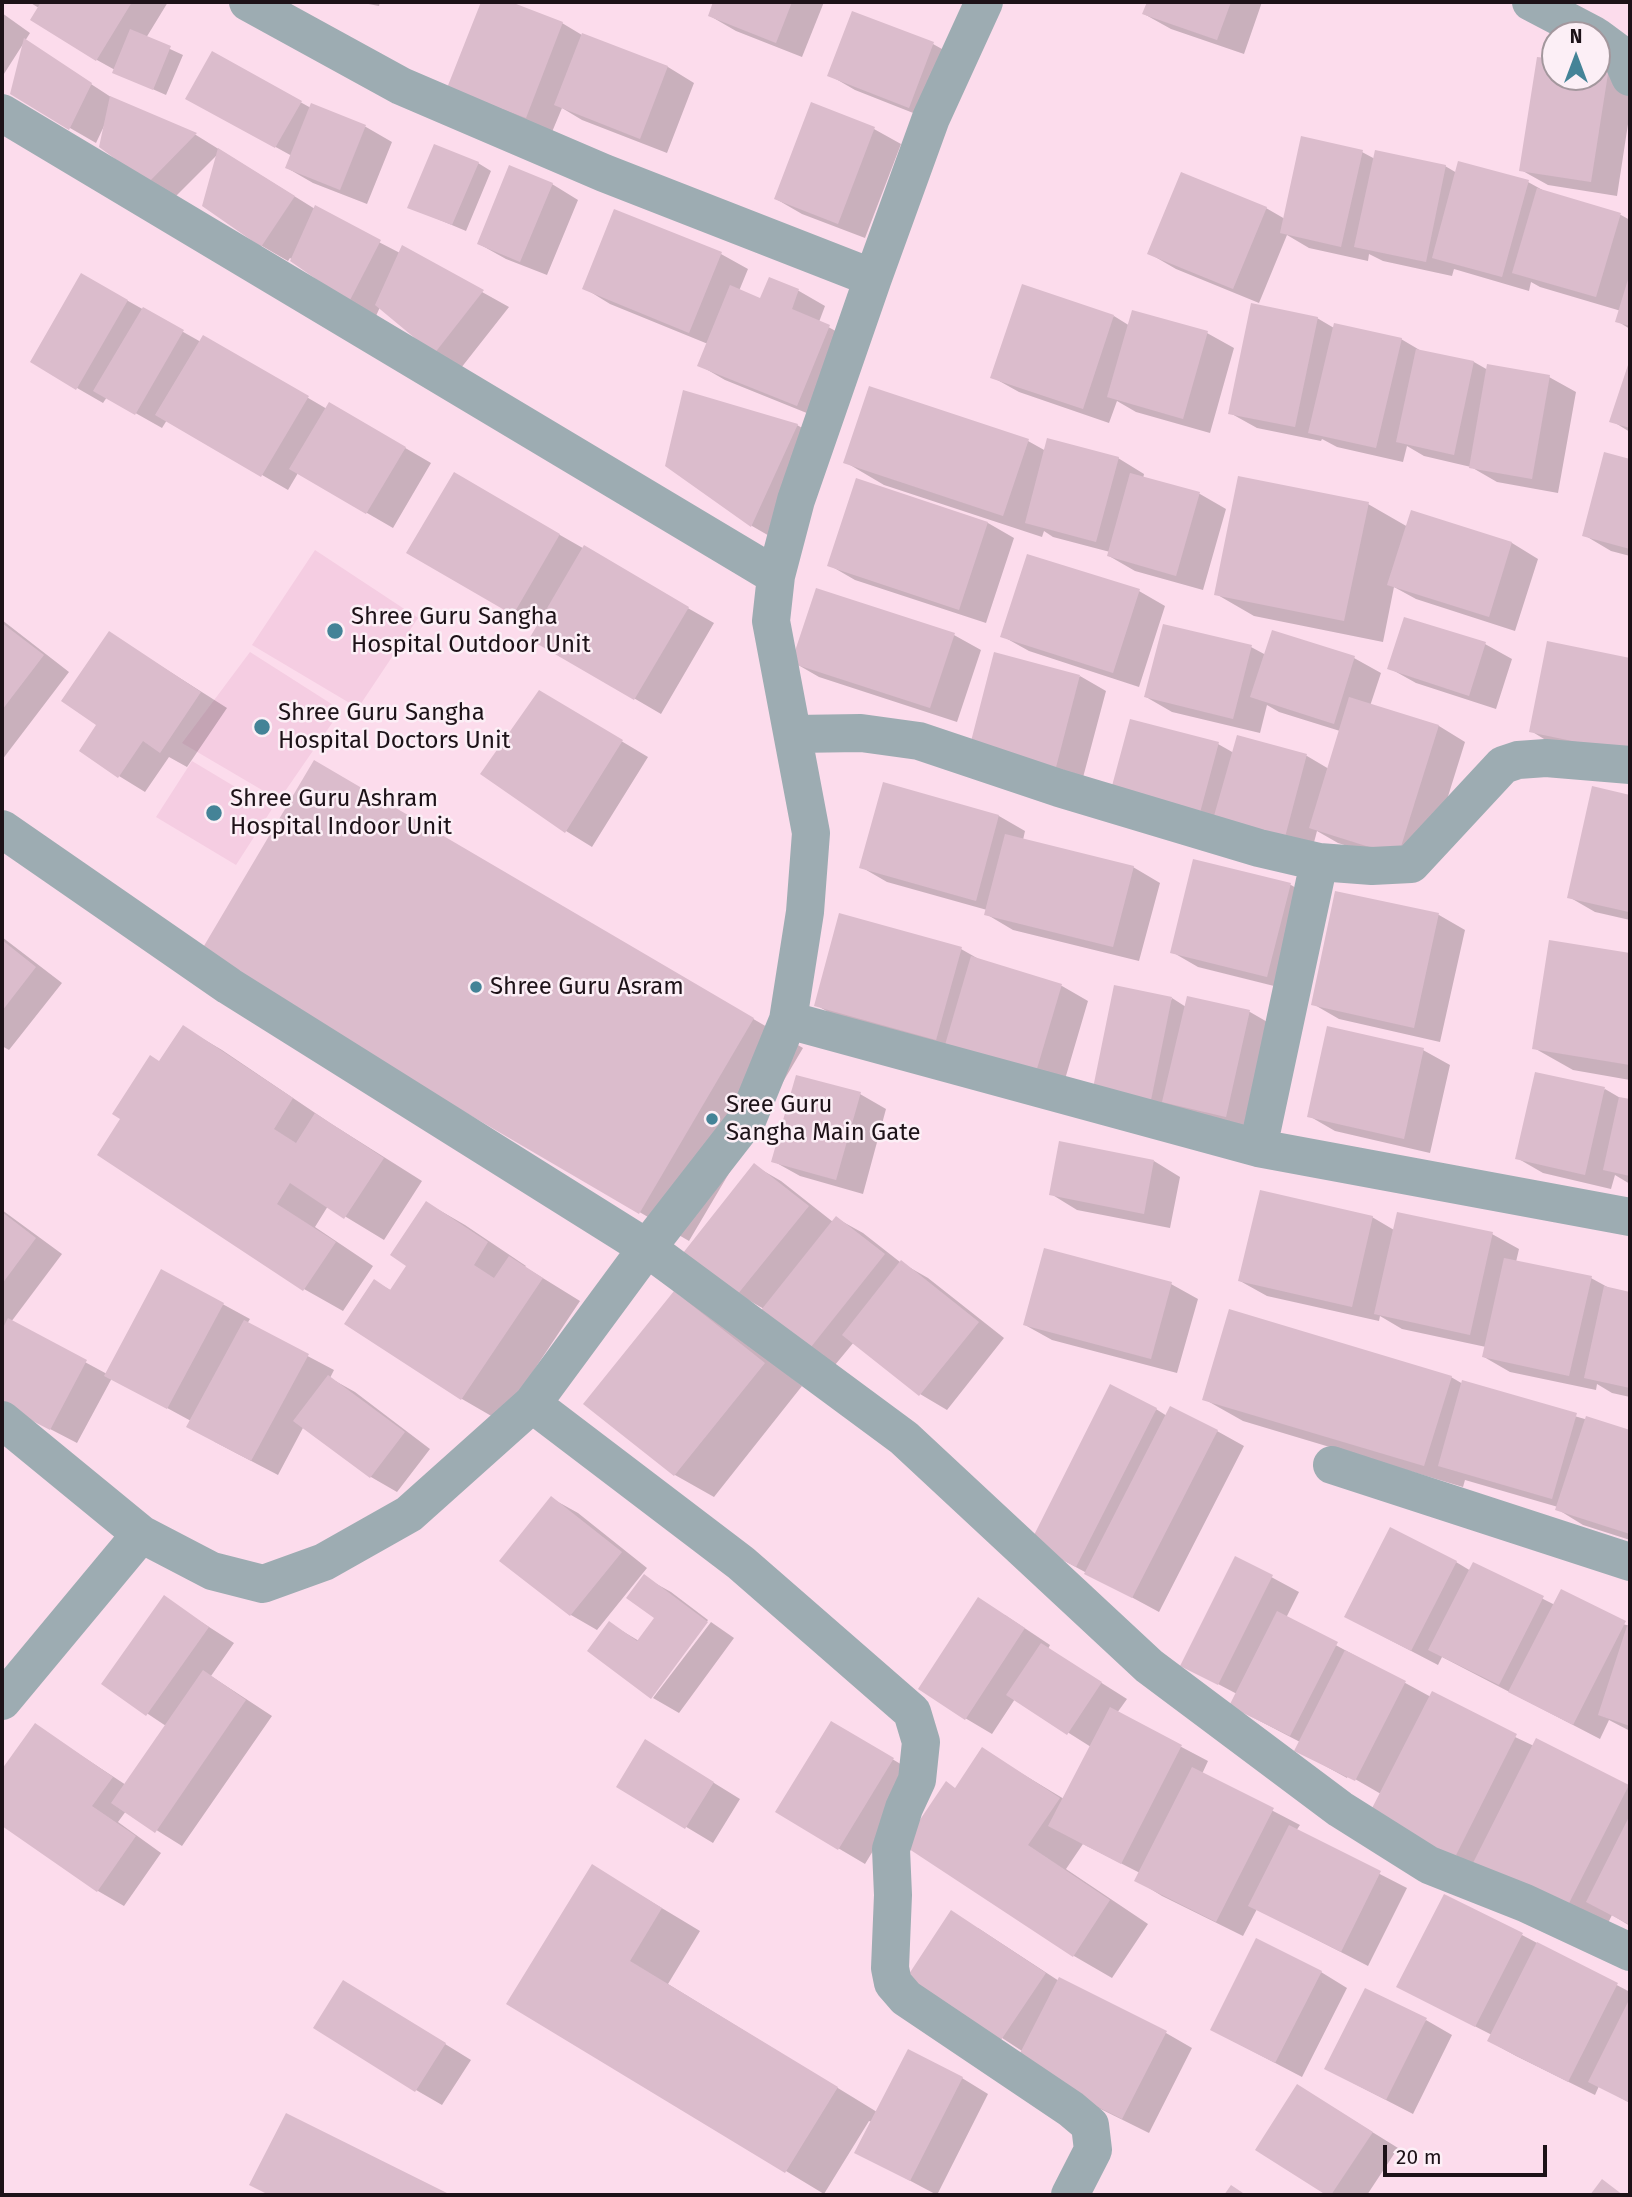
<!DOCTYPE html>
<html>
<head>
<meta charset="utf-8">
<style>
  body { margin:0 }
  #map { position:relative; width:1632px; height:2197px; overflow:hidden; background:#fcdcec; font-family:"Fira Sans",sans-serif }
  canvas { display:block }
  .frame { position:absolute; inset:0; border:4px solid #1d1218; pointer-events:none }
  .north { position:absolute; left:1541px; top:21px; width:70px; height:70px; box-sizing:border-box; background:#fceff6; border:2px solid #a3979d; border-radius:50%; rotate:0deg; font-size:19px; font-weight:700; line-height:28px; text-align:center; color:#1d1218 }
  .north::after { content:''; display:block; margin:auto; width:24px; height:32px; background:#448397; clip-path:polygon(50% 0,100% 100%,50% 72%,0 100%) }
  .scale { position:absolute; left:1383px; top:2145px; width:164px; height:32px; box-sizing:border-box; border:4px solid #1d1218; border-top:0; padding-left:9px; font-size:21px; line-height:24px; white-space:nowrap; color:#1d1218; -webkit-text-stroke:5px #fceff6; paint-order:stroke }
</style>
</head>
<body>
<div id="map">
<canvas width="1632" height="2197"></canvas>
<div class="frame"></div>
<div class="north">N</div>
<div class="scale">20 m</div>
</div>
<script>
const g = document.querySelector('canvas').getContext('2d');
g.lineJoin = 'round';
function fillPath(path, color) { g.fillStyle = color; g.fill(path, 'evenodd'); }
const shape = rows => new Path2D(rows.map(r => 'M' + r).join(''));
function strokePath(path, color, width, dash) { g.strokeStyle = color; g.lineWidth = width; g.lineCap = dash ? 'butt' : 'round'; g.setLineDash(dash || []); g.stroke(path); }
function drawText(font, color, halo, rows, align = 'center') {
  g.font = font + ' "Fira Sans",sans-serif'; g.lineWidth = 5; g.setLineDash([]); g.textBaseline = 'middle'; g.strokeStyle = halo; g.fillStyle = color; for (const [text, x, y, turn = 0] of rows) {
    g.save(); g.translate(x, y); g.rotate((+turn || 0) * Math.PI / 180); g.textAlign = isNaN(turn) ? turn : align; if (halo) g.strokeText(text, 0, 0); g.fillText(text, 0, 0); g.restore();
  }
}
const built = shape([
  [315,550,418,618,358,708,252,645],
  [250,652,341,710,279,800,182,743],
  [192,761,272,809,236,865,156,817]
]);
const shadow = shape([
  [29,2,168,2,146,38,183,55,166,95,114,72,115,70,97,60,39,8],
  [358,2,380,2,379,6],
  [483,2,506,2,562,23,582,35,668,67,694,83,667,153,582,120,562,108,552,132,449,87],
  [715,2,824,2,802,57,736,31,710,16],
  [1149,2,1262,2,1244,54,1171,29,1144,14],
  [2,13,30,33,25,41,117,101,196,135,315,209,400,253,403,248,509,307,461,368,435,353,380,307,376,316,350,300,290,258,288,261,262,246,219,153,175,197,149,181,104,126,96,143,70,128,25,41,2,77],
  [933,44,960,59,936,122,855,90,829,75],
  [212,53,311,108,312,106,366,127,392,142,367,204,313,183,287,168,292,156,214,113],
  [1555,61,1555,77,1597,77,1597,67,1630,81,1630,111,1617,196,1548,185,1521,170],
  [812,105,874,129,901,144,865,238,802,214,776,199],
  [1362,152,1375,159,1445,166,1457,173,1528,182,1548,193,1621,215,1630,220,1630,329,1617,321,1621,311,1540,287,1531,282,1529,291,1454,269,1452,276,1383,261,1369,254,1368,261,1309,248,1287,235,1259,303,1176,269,1150,254,1266,208,1285,219],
  [478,163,491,171,466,231,409,207],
  [552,184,578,200,547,275,506,259,479,244],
  [615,211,721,254,748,269,739,291,761,301,770,279,799,291,825,306,819,322,856,342,824,420,725,380,699,365,708,344,610,304,584,288],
  [82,275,201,342,204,337,327,409,330,404,431,463,393,528,298,473,288,490,167,420,162,428,107,397,103,403,32,362],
  [1114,316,1130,326,1207,333,1234,348,1210,433,1136,412,1117,401,1109,423,1019,392,992,377],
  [1317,318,1334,328,1401,339,1423,352,1474,362,1488,370,1549,377,1576,392,1558,493,1497,482,1471,467,1424,456,1407,446,1403,462,1337,447,1322,439,1321,441,1257,428,1230,413],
  [1630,364,1630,432,1612,421],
  [870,388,1028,441,1046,451,1118,458,1144,474,1143,479,1200,494,1226,509,1203,590,1135,571,1109,556,1110,552,1053,537,1044,531,1042,537,884,485,845,462],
  [797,425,823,440,778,541,752,526,667,465],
  [1606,454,1630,461,1630,556,1611,551,1584,535],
  [455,475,714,623,661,714,531,638,538,627,409,552],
  [858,480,988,523,1014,538,986,623,855,580,829,565],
  [1368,504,1408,527,1412,512,1512,543,1538,559,1515,631,1416,599,1394,587,1383,642,1254,616,1216,594],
  [818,590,954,635,981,650,957,722,819,677,793,662],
  [1139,591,1165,606,1139,687,1029,651,1002,636],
  [1405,619,1485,644,1512,659,1496,709,1416,683,1389,668],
  [2,620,69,672,2,760],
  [109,633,227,708,187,767,169,757,145,792,119,776,98,724],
  [1549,643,1630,660,1630,762,1557,747,1531,731],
  [1251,647,1266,655,1354,658,1381,673,1370,706,1439,726,1465,742,1425,870,1338,843,1317,831,1312,850,1138,812,1218,744,1234,753,1238,737,1307,756,1329,769,1340,731,1279,712,1267,705,1260,733,1172,712,1146,697],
  [1080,676,1106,691,1081,785,997,763],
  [566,708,648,757,592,847,566,831],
  [314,762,803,1048,689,1241,200,955],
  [884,784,999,816,1025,831,1023,840,1133,867,1160,883,1139,961,1013,930,986,914,987,910,887,882,861,867],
  [1593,788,1630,797,1630,920,1595,912,1569,897],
  [1194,862,1291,885,1317,900,1294,991,1198,967,1172,952],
  [1337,893,1439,915,1465,930,1440,1042,1339,1019,1313,1004],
  [2,937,62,983,9,1050,2,1046],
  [1550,942,1630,955,1630,1080,1573,1070,1534,1048],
  [961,949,984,962,1062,986,1088,1001,1063,1086,842,1020,816,1005],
  [1172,998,1186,1007,1188,998,1250,1012,1276,1027,1252,1131,1121,1103],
  [183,1027,222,1050,330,1123,422,1181,384,1240,328,1206,315,1227,373,1266,343,1311,304,1289,99,1155],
  [1423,1050,1450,1065,1430,1153,1335,1131,1309,1116],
  [1605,1089,1622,1099,1630,1101,1630,1184,1615,1175,1611,1189,1543,1173,1517,1158],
  [860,1094,886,1109,863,1194,800,1176,773,1161],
  [1154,1161,1180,1177,1170,1228,1077,1210,1051,1194],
  [755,1166,781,1181,833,1222,836,1218,863,1233,900,1262,928,1278,1004,1338,947,1410,920,1394,854,1342,830,1371,764,1309,738,1294],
  [427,1203,465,1225,526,1266,525,1267,580,1301,500,1421,462,1399,347,1323,375,1281,392,1291,409,1265],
  [2,1210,62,1254,11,1322,107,1374,162,1271,250,1319,247,1324,334,1370,330,1378,355,1392,430,1449,397,1492,371,1477,304,1426,278,1475,215,1442,191,1421,112,1378,77,1443,2,1404],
  [1372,1217,1394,1230,1492,1234,1519,1249,1516,1262,1591,1278,1611,1289,1630,1293,1630,1397,1612,1393,1597,1384,1596,1390,1510,1372,1484,1357,1486,1347,1402,1329,1380,1316,1379,1321,1267,1296,1240,1281],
  [1045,1251,1171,1284,1198,1299,1177,1373,1052,1340,1025,1325],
  [674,1293,713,1315,802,1386,714,1497,675,1475,586,1404],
  [1451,1377,1463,1384,1630,1432,1630,1540,1583,1525,1557,1509,1558,1507,1465,1480,1463,1487,1243,1421,1204,1399],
  [1156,1409,1167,1416,1217,1431,1244,1446,1159,1612,1059,1558],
  [551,1498,578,1513,647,1568,597,1630,571,1615],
  [1236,1558,1299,1592,1286,1618,1431,1697,1534,1746,1537,1741,1630,1788,1630,1926,1612,1915,1605,1929,1480,1875,1381,1794,1348,1775,1347,1778,1296,1750,1300,1742,1231,1706,1237,1694,1182,1665],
  [1456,1562,1471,1571,1474,1564,1555,1605,1630,1626,1630,1731,1609,1720,1600,1739,1442,1657,1438,1665,1346,1617],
  [644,1577,671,1592,708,1620,651,1696,609,1623,639,1641,656,1618],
  [164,1598,234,1643,211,1676,272,1716,182,1846,126,1811,118,1822,161,1853,124,1906,98,1891,2,1823,2,1772,35,1725,126,1785,166,1726,103,1684],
  [1005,1615,1050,1645,1048,1649,1127,1699,1117,1713,1208,1761,1202,1774,1300,1825,1296,1831,1407,1888,1368,1966,1257,1909,1243,1936,1162,1896,1136,1880,1140,1873,1083,1844,1066,1869,1148,1924,1112,1978,1074,1956,983,1750,1064,1799,1091,1747,1015,1699,992,1734,965,1718],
  [711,1622,734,1638,679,1713,653,1698],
  [832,1723,919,1775,865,1864,777,1812],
  [672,1757,740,1799,713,1843,618,1786],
  [592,1866,700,1931,668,1984,877,2112,962,2078,988,2094,937,2195,856,2152,872,2122,869,2121,824,2194,508,2003],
  [978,1928,1059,1981,1166,2033,1192,2048,1149,2133,1042,2080,1022,2051,909,1977],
  [1522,1935,1630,1992,1630,2103,1599,2086,1595,2095,1516,2056,1489,2041,1492,2035,1398,1987],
  [1321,1972,1347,1988,1302,2077,1212,2030],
  [369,1997,471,2060,442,2105,416,2090],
  [1426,2020,1452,2035,1413,2114,1353,2083],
  [1324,2102,1398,2148,1367,2195,1329,2195,1257,2150],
  [287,2115,447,2195,270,2195,251,2184]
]);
const building = shape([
  [41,2,132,2,96,61,30,20],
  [481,2,511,2,563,22,526,118,447,88],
  [713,2,792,2,776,43,708,16],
  [1147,2,1231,2,1217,40,1142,14],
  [852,11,934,42,909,108,827,76],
  [130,29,171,46,153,90,112,73],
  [582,33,668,66,640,139,554,105],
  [24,38,92,83,69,130,10,94],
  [212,51,302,101,275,148,185,99],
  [1537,57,1555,59,1555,77,1597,77,1597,65,1609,67,1591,182,1519,171],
  [110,96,197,133,148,183,99,147],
  [811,102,875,127,838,224,774,199],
  [311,103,366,125,340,190,285,168],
  [1301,136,1363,150,1341,247,1280,233],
  [434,144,479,162,452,225,407,208],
  [218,148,295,196,261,247,202,206],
  [1375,150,1446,165,1426,262,1354,247],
  [1458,161,1529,180,1502,277,1432,258],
  [509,165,553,183,520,262,477,244],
  [1181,172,1267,207,1233,289,1147,254],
  [1537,188,1621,213,1596,297,1512,273],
  [315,205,381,240,349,302,290,261],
  [614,209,722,252,689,333,582,289],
  [402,245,484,290,434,354,375,305],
  [81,273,128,300,76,390,30,362],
  [1630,273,1630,326,1615,322],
  [769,277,799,289,792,309,830,325,797,406,697,366,730,285,760,298],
  [1022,284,1114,315,1083,409,990,378],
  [1251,303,1318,317,1295,427,1228,414],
  [143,307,184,330,135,415,93,391],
  [1132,310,1208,331,1183,419,1107,397],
  [1334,323,1402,338,1376,448,1308,433],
  [203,335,309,396,261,477,155,415],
  [1416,349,1474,361,1454,455,1396,442],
  [1630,359,1630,428,1609,422],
  [1487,364,1550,375,1532,479,1469,468],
  [869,386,1029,439,1003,516,843,463],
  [683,390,798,424,751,527,665,466],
  [329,402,406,447,366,514,289,469],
  [1047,438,1119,457,1096,542,1025,523],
  [1604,452,1630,459,1630,549,1582,536],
  [454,472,560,534,513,615,406,553],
  [1130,473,1200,492,1176,576,1107,556],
  [1238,476,1369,502,1344,621,1214,595],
  [856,478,988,522,959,610,827,566],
  [1411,510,1512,542,1489,617,1387,585],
  [584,545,689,607,634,700,529,639],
  [1027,554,1140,589,1113,673,1000,637],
  [816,588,955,633,930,708,791,663],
  [1404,617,1486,642,1469,696,1387,669],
  [2,623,44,655,2,710],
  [1163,624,1252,645,1233,719,1144,697],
  [1272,630,1355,656,1334,724,1250,697],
  [109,631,201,692,160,753,143,741,118,778,79,751,96,725,61,701],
  [1547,641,1630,658,1630,753,1529,732],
  [994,652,1080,675,1055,771,969,749],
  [539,690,623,740,565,833,480,774],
  [1349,697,1439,725,1398,856,1309,828],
  [1130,719,1219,742,1198,820,1109,797],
  [1237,735,1307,754,1285,837,1214,816],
  [314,760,754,1018,639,1214,198,956],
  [883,782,999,815,976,901,859,868],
  [1592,786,1630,795,1629,912,1567,898],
  [1005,834,1134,866,1113,947,984,915],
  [1193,859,1291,883,1267,977,1170,953],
  [1335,891,1439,913,1414,1028,1311,1005],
  [839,913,962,947,936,1040,814,1006],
  [2,940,36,967,2,1011],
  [1549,940,1630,953,1630,1065,1532,1049],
  [971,956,1062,984,1036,1072,945,1045],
  [1114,985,1172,997,1151,1100,1093,1088],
  [1187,996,1250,1010,1226,1117,1162,1102],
  [183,1025,293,1098,274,1129,296,1143,315,1113,384,1158,344,1219,290,1183,277,1204,336,1242,303,1291,97,1155,120,1119,112,1114,150,1055,159,1061],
  [1327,1026,1424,1048,1404,1139,1307,1117],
  [1535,1072,1605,1087,1585,1175,1515,1159],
  [796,1075,861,1092,836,1180,771,1162],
  [1619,1097,1630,1099,1630,1176,1603,1170],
  [1059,1141,1154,1160,1144,1214,1049,1195],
  [754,1163,809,1206,737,1295,683,1253],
  [1260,1190,1373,1216,1352,1307,1238,1281],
  [426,1201,488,1242,474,1265,494,1278,509,1256,543,1278,461,1400,344,1324,374,1279,390,1290,406,1266,390,1255],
  [2,1212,36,1238,2,1284],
  [1397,1212,1493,1232,1470,1335,1374,1314],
  [836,1216,885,1254,803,1357,754,1319],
  [1044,1248,1172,1282,1151,1359,1023,1325],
  [1504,1258,1592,1276,1569,1376,1482,1357],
  [901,1260,979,1322,919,1396,842,1335],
  [161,1269,224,1303,167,1409,104,1376],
  [1604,1286,1630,1292,1630,1388,1584,1378],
  [674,1291,765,1363,674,1476,583,1404],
  [1229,1309,1452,1376,1424,1466,1202,1400],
  [8,1318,87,1360,50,1430,2,1405,2,1330],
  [244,1320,309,1354,251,1461,186,1427],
  [328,1375,405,1432,370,1478,293,1421],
  [1462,1380,1577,1413,1552,1499,1438,1466],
  [1110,1384,1157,1408,1076,1567,1030,1543],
  [1170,1406,1218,1430,1132,1598,1084,1574],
  [1586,1416,1630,1430,1630,1534,1555,1510],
  [551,1496,622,1552,570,1616,499,1561],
  [1390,1527,1457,1561,1411,1651,1344,1617],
  [1235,1556,1273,1575,1218,1685,1180,1666],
  [1473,1562,1544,1596,1499,1685,1428,1650],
  [644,1574,708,1622,651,1699,587,1651,609,1621,637,1641,654,1618,626,1598],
  [1561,1589,1626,1621,1573,1725,1508,1692],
  [164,1595,209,1627,146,1716,101,1684],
  [978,1597,1025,1628,965,1720,918,1689],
  [1277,1611,1338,1642,1290,1736,1229,1706],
  [1627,1626,1630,1627,1630,1726,1598,1715],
  [1041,1643,1102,1682,1067,1735,1006,1695],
  [1345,1650,1406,1681,1355,1781,1294,1751],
  [203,1670,246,1700,155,1833,111,1803],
  [1432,1691,1517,1734,1453,1861,1367,1818],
  [1110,1707,1182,1745,1121,1864,1048,1826],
  [831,1721,894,1758,838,1850,775,1812],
  [35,1723,113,1777,92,1806,136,1836,97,1892,2,1826,2,1769],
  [1536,1738,1629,1785,1566,1909,1473,1863],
  [645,1739,714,1782,685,1829,616,1787],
  [982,1747,1060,1798,1028,1845,1110,1900,1073,1957,903,1845,946,1781,955,1788],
  [1192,1767,1274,1808,1216,1922,1134,1881],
  [1630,1815,1630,1925,1586,1902],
  [1289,1825,1381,1871,1341,1952,1248,1906],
  [592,1864,662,1908,630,1961,838,2087,785,2173,506,2004],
  [1444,1894,1523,1933,1475,2027,1396,1987],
  [951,1910,1046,1973,1001,2040,907,1977],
  [1256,1938,1322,1971,1275,2063,1210,2030],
  [1537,1942,1618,1983,1568,2082,1487,2041],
  [1059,1977,1167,2031,1122,2119,1014,2065],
  [343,1980,446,2043,415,2092,313,2028],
  [1365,1988,1427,2018,1386,2100,1324,2069],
  [1630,1998,1630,2103,1588,2082],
  [908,2049,963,2077,910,2181,854,2153],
  [1297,2084,1373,2132,1331,2195,1326,2195,1255,2150],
  [286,2113,451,2195,269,2195,249,2185],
  [1602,2179,1623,2195,1590,2195],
  [1231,2185,1246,2195,1224,2195]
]);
const street = shape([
  [248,2,401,86,604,173,873,278],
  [1531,2,1594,35],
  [1597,37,1620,54,1630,77],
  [2,113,776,576],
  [794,734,861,733,919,741,1059,788,1259,848,1319,862,1372,866,1411,864,1503,765,1518,760,1546,758,1630,765],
  [2,829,229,986,647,1248,904,1438,1149,1666,1340,1809,1429,1865,1525,1903,1630,1952],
  [788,1020,1258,1148,1630,1217],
  [1258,1148,1319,862],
  [532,1404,741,1563,912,1712,921,1742,917,1780,904,1808,891,1849,893,1895,890,1968,893,1983,906,1998,1071,2109,1090,2125,1093,2150,1070,2195],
  [2,1420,141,1534],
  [1332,1465,1630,1562],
  [2,1701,141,1534,212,1571,263,1584,324,1562,409,1514,532,1404,647,1248,748,1118,788,1020,805,912,811,833,771,621,776,576,796,500,873,278,931,118,984,2]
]);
const markers = [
  [335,631,9,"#448397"],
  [262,727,9,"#448397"],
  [214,813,9,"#448397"],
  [476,987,7,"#448397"],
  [712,1119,7,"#448397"]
];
const poiNames = [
  ["Shree Guru Sangha",351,617],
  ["Hospital Outdoor Unit",351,645],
  ["Shree Guru Sangha",278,713],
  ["Hospital Doctors Unit",278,741],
  ["Shree Guru Ashram",230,799],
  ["Hospital Indoor Unit",230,827],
  ["Shree Guru Asram",490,987],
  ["Sree Guru",726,1105],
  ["Sangha Main Gate",726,1133]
];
fillPath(built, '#f5cde2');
fillPath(shadow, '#0003');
fillPath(building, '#dbbccc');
strokePath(street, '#9dacb2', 38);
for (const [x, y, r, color] of markers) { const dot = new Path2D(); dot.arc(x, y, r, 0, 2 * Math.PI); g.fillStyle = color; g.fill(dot); strokePath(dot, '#fceff6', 2.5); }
drawText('24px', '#1d1218', '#fceff6', poiNames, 'left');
</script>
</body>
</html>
